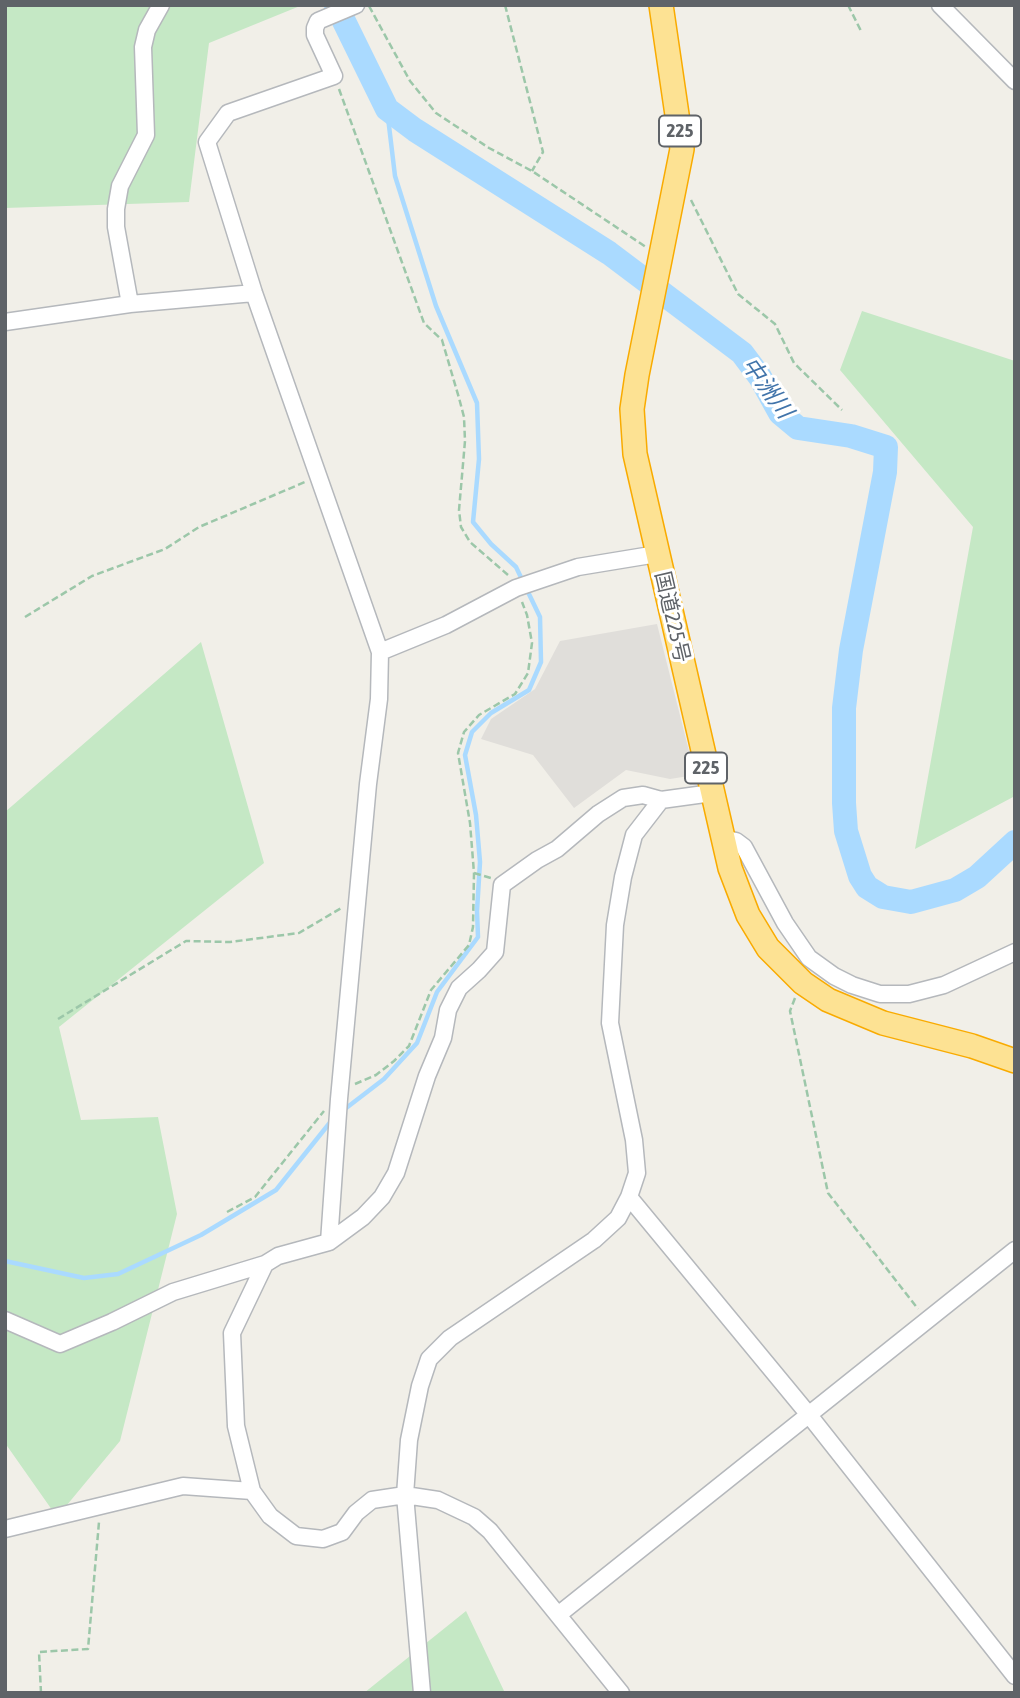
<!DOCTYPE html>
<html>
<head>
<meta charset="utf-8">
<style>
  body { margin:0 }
  #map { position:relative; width:1020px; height:1698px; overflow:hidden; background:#f1efe8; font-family:"Asap Condensed",sans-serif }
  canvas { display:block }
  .frame { position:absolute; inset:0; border:7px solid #5f6368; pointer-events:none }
</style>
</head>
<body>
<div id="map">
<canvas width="1020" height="1698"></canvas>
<div class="frame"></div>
</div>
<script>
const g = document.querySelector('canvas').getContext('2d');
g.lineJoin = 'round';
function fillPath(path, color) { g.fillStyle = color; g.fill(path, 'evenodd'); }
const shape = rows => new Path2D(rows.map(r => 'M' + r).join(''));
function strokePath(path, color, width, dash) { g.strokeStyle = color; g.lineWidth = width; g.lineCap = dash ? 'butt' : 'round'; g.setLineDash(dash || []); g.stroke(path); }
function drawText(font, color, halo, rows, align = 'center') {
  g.font = font + ' "Asap Condensed","Noto Sans JP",sans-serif'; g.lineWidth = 6; g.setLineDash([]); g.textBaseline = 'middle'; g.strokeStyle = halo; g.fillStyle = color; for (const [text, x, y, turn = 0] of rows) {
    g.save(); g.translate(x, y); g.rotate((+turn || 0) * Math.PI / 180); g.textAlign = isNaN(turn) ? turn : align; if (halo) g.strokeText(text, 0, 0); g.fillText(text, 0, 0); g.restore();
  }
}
const industrial = shape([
  [657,624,695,775,670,779,626,770,574,808,533,755,481,739,491,719,535,689,560,641]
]);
const green = shape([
  [5,5,300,6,209,43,189,202,5,208],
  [862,311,1015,361,1015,796,915,849,973,527,840,370],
  [201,642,264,863,59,1027,81,1120,158,1117,177,1214,120,1441,57,1517,5,1443,5,812],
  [466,1611,505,1693,364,1693]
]);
const stream = shape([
  [341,1112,384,1079,417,1043,437,992,478,937,477,911,480,862,476,815,465,755,472,732,491,713,529,690,541,662,540,617,516,567,491,544,473,522,479,459,477,403,436,306,395,176,387,109],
  [5,1261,84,1278,118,1274,201,1235,276,1190,332,1120]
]);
const river = shape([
  [336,5,387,109,415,130,609,253,742,353,760,377,780,413,798,428,851,436,886,447,885,472,851,650,844,708,844,803,846,831,860,876,867,887,883,897,911,902,955,890,977,877,1015,842]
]);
const path = shape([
  [505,5,543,152,532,171],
  [848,5,861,31],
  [369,6,410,81,436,113,489,148,532,171,646,247],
  [339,89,424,323,442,340,459,398,464,417,465,441,459,510,461,527,470,542,508,575],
  [691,200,738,294,775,324,794,363,842,410],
  [25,617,92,576,165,549,199,527,305,482],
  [474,873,491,878],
  [795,998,790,1011,828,1193,918,1309],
  [58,1019,186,941,230,942,299,933,343,907],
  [355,1084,376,1075,394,1061,409,1046,431,990,469,945,473,927,474,873,470,823,458,753,464,732,479,715,515,694,528,673,532,643,527,615,522,602],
  [227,1212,255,1197,324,1111],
  [41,1693,39,1652,88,1649,99,1522]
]);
const minor = shape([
  [940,5,1015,81],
  [130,304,116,227,116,209,120,186,146,135,143,47,147,30,161,5],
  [5,322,130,304,254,293],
  [380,652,446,625,516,588,578,567,657,554],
  [722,838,736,841,744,847,785,923,809,958,834,976,852,985,880,994,909,994,944,985,1015,952],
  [629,1197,809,1415,1015,1676],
  [329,1242,339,1099,368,784,379,699,380,652,254,293,207,142,228,113,334,76,315,35,315,28,318,21,356,5],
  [5,1320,60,1344,112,1322,173,1292,265,1264,278,1256,329,1242,363,1217,382,1197,396,1173,427,1076,443,1038,448,1010,459,988,479,970,495,952,502,885,537,860,557,849,598,814,623,798,643,795,661,800],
  [252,1491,236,1426,232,1333,265,1264],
  [5,1529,183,1486,252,1491,270,1516,296,1536,323,1539,342,1532,356,1513,372,1500,405,1495,438,1500,474,1517,490,1531,621,1693],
  [558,1615,1015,1250],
  [422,1693,405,1495,409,1440,420,1386,429,1359,450,1338,594,1240,618,1218,629,1197,637,1173,634,1140,610,1023,615,925,623,877,634,835,661,800,712,793]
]);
const highway = shape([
  [661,5,682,149,637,375,632,409,635,454,730,868,748,915,768,948,803,983,828,1000,883,1023,972,1046,1015,1061]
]);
const shields = [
  [680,131,42],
  [706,768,42]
];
const shieldNames = [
  ["225",680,131],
  ["225",706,768]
];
const streetNames = [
  ["国道225号",672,617,77]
];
const waterNames = [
  ["中洲川",767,388,54]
];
fillPath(industrial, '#e0deda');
fillPath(green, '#c5e8c5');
strokePath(stream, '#aadaff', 4.5);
strokePath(river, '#aadaff', 24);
strokePath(minor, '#b5b8bc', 19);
strokePath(highway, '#f9ab00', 26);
strokePath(path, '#9cc7a9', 2.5, [7, 3.5]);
strokePath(minor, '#fff', 16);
strokePath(highway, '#fde293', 23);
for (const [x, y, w] of shields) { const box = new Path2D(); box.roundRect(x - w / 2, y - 15.5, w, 31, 5); g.fillStyle = '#fff'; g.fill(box); strokePath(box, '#5f6368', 2); }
drawText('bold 19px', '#5f6368', null, shieldNames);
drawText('21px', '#5f6368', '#fff', streetNames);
drawText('italic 23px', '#4174aa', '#fff', waterNames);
</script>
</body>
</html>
